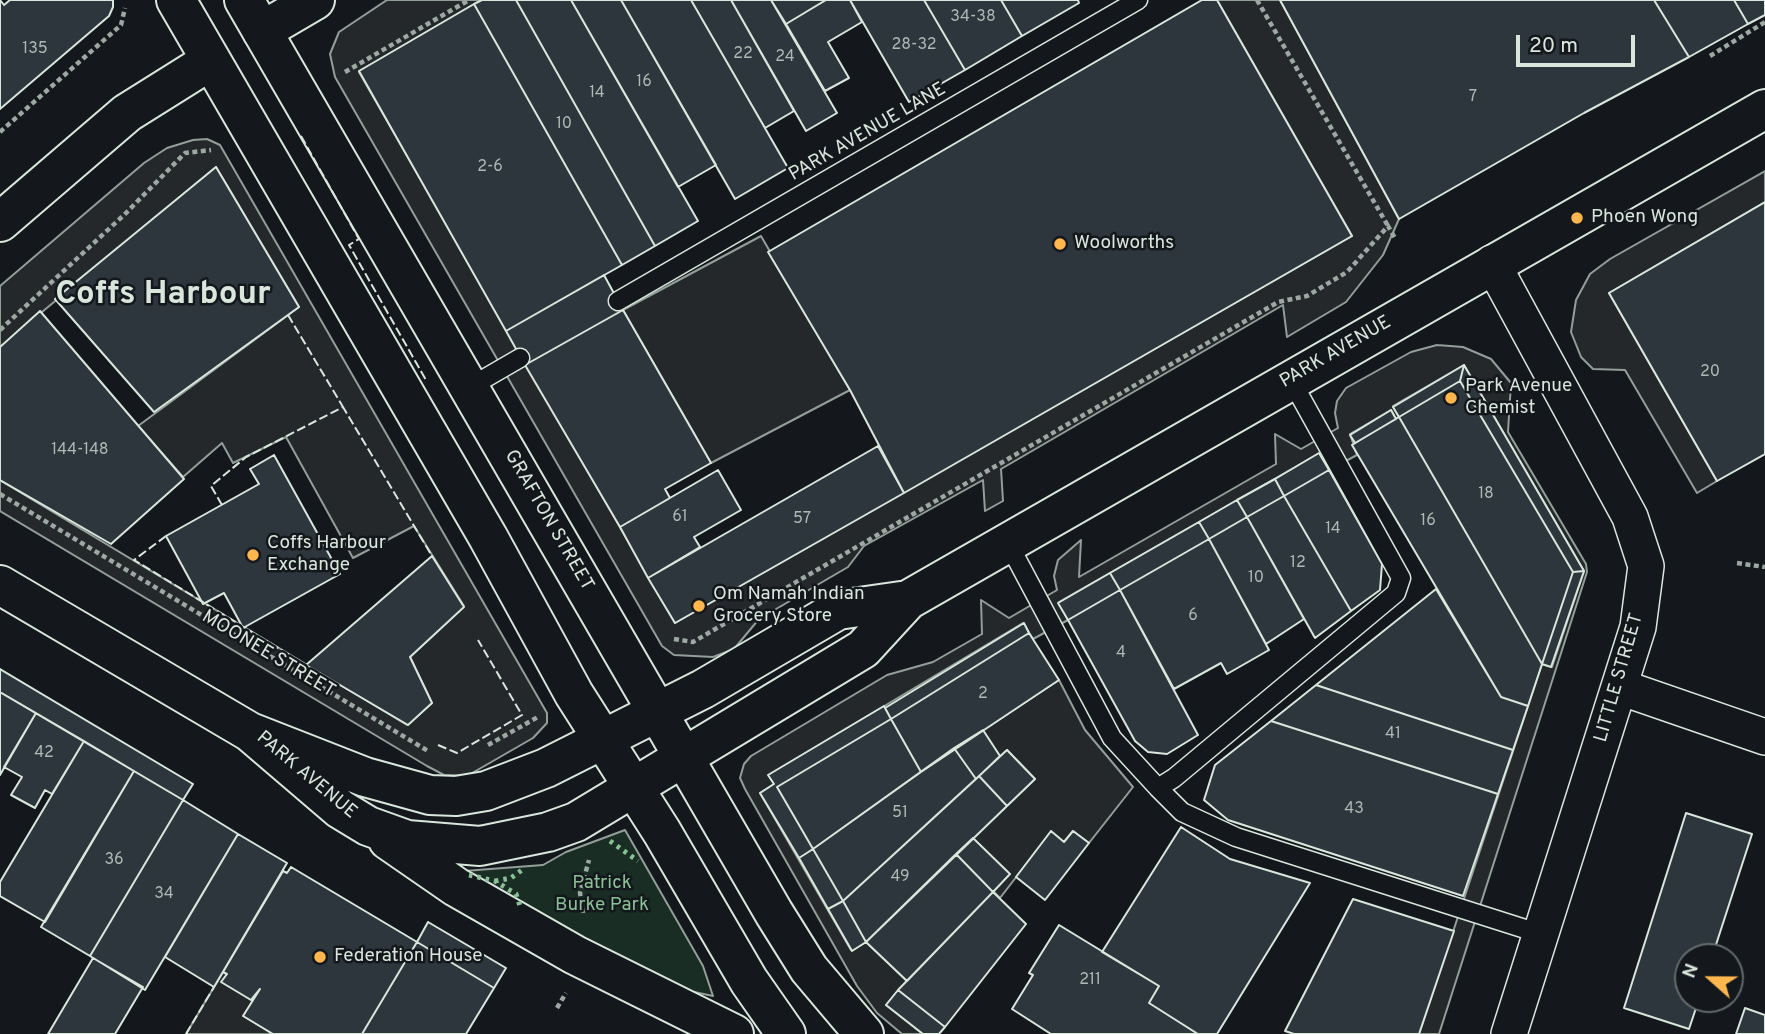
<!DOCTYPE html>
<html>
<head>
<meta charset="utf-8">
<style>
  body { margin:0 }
  #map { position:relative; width:1765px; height:1034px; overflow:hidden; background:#14181c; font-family:Overpass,sans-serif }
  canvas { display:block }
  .north { position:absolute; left:1674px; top:943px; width:70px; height:70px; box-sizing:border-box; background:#14181c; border:2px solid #626a69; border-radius:50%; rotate:291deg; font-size:19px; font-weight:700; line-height:28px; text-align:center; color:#d8e6dc }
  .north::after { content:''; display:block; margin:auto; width:24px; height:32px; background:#ffb74d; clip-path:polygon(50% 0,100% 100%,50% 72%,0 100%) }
  .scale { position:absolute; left:1516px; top:35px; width:119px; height:32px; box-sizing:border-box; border:4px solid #d8e6dc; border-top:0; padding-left:9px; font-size:21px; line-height:24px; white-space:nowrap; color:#d8e6dc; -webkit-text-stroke:5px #14181c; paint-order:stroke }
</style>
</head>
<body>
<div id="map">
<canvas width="1765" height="1034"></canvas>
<div class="north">N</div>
<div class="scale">20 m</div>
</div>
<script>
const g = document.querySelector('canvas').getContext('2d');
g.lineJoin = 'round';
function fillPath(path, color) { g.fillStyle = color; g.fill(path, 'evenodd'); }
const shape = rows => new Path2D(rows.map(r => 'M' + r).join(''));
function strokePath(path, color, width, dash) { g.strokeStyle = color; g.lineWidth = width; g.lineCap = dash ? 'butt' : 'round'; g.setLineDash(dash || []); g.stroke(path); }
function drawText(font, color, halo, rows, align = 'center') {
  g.font = font + ' Overpass,sans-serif'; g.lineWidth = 5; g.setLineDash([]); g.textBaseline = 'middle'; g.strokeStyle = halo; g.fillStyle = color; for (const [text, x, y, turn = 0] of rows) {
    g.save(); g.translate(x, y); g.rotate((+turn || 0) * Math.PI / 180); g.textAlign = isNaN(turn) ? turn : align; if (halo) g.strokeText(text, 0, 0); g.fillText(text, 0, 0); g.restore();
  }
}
const green = shape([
  [625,830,703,966,713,996,671,987,464,871,543,865,566,852,625,830]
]);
const parking = shape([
  [387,0,482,0,359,72,675,623,1352,236,1217,0,1280,0,1399,219,1383,255,1346,302,1287,337,1283,305,1001,469,1003,501,985,511,983,480,864,546,848,567,759,619,734,649,713,657,674,655,662,646,335,77,330,54,339,32,387,0],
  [207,139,220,145,547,713,547,723,533,738,467,776,444,775,427,766,0,511,0,480,407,725,432,703,410,657,464,606,414,526,353,558,286,437,233,463,222,443,183,477,138,426,299,307,216,167,0,347,0,286,144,163,167,148,193,140,207,139],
  [1765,171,1765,202,1609,293,1717,481,1697,493,1625,370,1593,369,1581,357,1571,332,1576,300,1590,274,1610,259,1765,171],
  [761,236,850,390,711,463,623,310,761,236],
  [1437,345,1463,347,1491,359,1511,383,1508,432,1586,564,1587,572,1439,1034,1419,1034,1542,664,1552,667,1584,571,1464,365,1393,406,1399,417,1396,419,1391,410,1350,434,1357,455,1329,470,1318,454,1059,602,1068,620,1033,639,1023,623,769,775,774,784,760,793,851,950,866,942,907,981,886,1005,923,1034,902,1034,877,1013,857,986,745,789,740,778,744,764,751,756,887,675,933,662,982,634,981,600,1009,618,1057,590,1054,576,1058,560,1081,540,1079,577,1276,464,1275,434,1301,449,1338,428,1335,413,1337,401,1346,388,1411,352,1437,345],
  [1059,680,1085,730,1133,787,1089,843,1073,831,1064,842,1051,832,1000,898,956,854,1035,779,1007,750,976,779,954,748,1059,680],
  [223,972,227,974,222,982,260,989,244,1016,273,1034,186,1034,223,972]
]);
const building = shape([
  [0,0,4,5,10,0,113,0,113,7,109,16,0,109,0,0],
  [482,0,516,0,655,246,622,265,474,4,482,0],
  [516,0,571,0,698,221,655,246,516,0],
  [571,0,621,0,716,165,678,187,571,0],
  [621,0,691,0,788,168,735,199,621,0],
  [691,0,731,0,794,111,765,128,691,0],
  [731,0,771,0,837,113,806,131,731,0],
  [771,0,826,0,786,24,771,0],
  [826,0,850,0,862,22,828,42,849,78,825,91,786,24,826,0],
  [850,0,924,0,965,70,909,102,850,0],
  [924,0,1001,0,1022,36,965,70,924,0],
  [1001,0,1078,0,1079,3,1022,36,1001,0],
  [1202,0,1217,0,1352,236,904,493,850,390,768,252,1202,0],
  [1280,0,1654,0,1689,57,1584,113,1399,219,1280,0],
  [1654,0,1734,0,1748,24,1689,57,1654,0],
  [1734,0,1765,0,1765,15,1748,24,1734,0],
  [474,4,622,265,506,331,359,71,474,4],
  [216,167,299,307,154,412,55,299,216,167],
  [1765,202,1765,454,1717,481,1609,293,1765,202],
  [604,275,623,310,525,365,506,331,604,275],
  [623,310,711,463,665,489,670,498,620,527,525,365,623,310],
  [40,311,184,479,111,544,0,480,0,347,40,311],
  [1464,365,1584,571,1573,572,1460,381,1464,365],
  [1464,365,1460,381,1399,417,1393,407,1464,365],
  [1460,381,1573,572,1542,664,1399,417,1460,381],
  [1391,410,1396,419,1355,443,1350,435,1391,410],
  [1399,417,1542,664,1528,706,1501,697,1352,445,1399,417],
  [878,446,904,493,675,623,648,578,878,446],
  [1319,453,1329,470,1284,496,1275,479,1319,453],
  [274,455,340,574,243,628,224,593,203,604,166,536,259,484,250,469,274,455],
  [718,470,741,510,694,537,700,547,648,578,620,527,718,470],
  [1329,470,1382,564,1380,590,1351,611,1284,496,1329,470],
  [1275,479,1284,496,1247,517,1237,500,1275,479],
  [1284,496,1351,611,1315,638,1247,517,1284,496],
  [1237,500,1247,517,1209,539,1199,522,1237,500],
  [1247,517,1304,619,1266,644,1209,539,1247,517],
  [1199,522,1209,539,1120,590,1110,573,1199,522],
  [1209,539,1269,650,1227,674,1221,663,1174,689,1120,590,1209,539],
  [432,556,464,607,410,657,432,703,408,725,306,665,432,556],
  [1584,571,1551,667,1542,664,1573,572,1584,571],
  [1110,573,1120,590,1068,620,1058,603,1110,573],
  [1436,589,1501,697,1528,706,1513,750,1316,685,1436,589],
  [1120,590,1198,735,1167,754,1148,752,1135,741,1068,620,1120,590],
  [1024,623,1029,633,891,719,885,708,1024,623],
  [1029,633,1059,680,921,772,891,719,1029,633],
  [0,669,193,784,183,800,0,692,0,669],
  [1316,685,1513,750,1498,794,1271,721,1316,685],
  [0,692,36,713,0,775,0,692],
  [884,706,891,719,777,787,813,849,799,858,760,793,774,784,768,775,884,706],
  [36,713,84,741,52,794,45,790,35,808,11,795,22,777,4,767,36,713],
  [891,719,921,772,813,849,777,787,891,719],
  [1271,721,1498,794,1463,896,1228,820,1204,800,1215,765,1271,721],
  [983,730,1000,756,976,779,954,748,983,730],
  [84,741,134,771,45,922,0,896,0,882,84,741],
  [954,748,976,779,843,901,813,849,954,748],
  [1007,750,1035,779,1007,806,979,776,1007,750],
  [134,771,183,800,90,956,41,927,134,771],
  [979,776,1007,806,866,942,843,901,979,776],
  [183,800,238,834,145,990,90,956,183,800],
  [1686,813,1752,834,1712,957,1688,957,1688,999,1699,999,1689,1029,1624,1008,1686,813],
  [1181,827,1230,859,1310,883,1217,1034,1198,1034,1149,1003,1159,986,1102,952,1181,827],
  [1051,831,1064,842,1073,831,1089,843,1045,900,1016,877,1051,831],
  [238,834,287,863,214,987,165,957,238,834],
  [973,838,1010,874,993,892,956,854,973,838],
  [813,849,843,901,828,909,799,858,813,849],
  [956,854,993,892,907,981,866,942,956,854],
  [291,867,417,942,362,1034,273,1034,243,1016,260,989,251,1000,221,982,227,974,223,972,283,871,287,873,291,867],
  [993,892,1026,924,945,1027,898,990,993,892],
  [1353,899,1454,931,1419,1034,1294,1034,1285,1031,1353,899],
  [843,901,866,942,852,951,828,909,843,901],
  [428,922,506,968,494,988,417,942,428,922],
  [1059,925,1159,986,1149,1003,1198,1034,1051,1034,1012,1009,1033,975,1029,973,1059,925],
  [417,942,494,988,466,1034,362,1034,417,942],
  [93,958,143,987,115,1034,48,1034,93,958],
  [898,990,945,1027,939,1034,923,1034,886,1005,898,990],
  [1745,1008,1765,1015,1765,1034,1736,1034,1745,1008]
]);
const path = shape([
  [1257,0,1388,226],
  [1710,56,1765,22],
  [345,72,469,0],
  [0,132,121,25,125,8],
  [0,330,125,214,185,153,211,150],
  [0,494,428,751],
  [1737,563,1765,567],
  [674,639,693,642,1278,302,1307,296,1347,272,1388,226,1396,240],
  [488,745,538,717],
  [583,913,580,893,589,860],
  [557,1008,566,993]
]);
const lane = shape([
  [618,301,1138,0],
  [470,387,520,358],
  [1007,541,1112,738,1158,788,1174,778,1396,593,1401,578,1290,378],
  [1158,788,1182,812,1236,837,1541,934]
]);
const street = shape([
  [1492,263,1630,517,1646,566,1638,627,1509,1034],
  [1620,687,1765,737]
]);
const secondary = shape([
  [262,31,315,0],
  [0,222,127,113,210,61],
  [0,585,250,732,365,777,430,795,456,796,486,791,546,768,703,689,838,610,908,600],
  [250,732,340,809,368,826,407,840,480,846,548,832,576,822,863,649,908,600,1765,109],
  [388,840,456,887,575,955,734,1034]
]);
const highway = shape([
  [176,0,488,537,574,694,662,832,749,981,786,1034],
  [244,0,774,913,809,969,864,1034]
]);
const hedge = shape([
  [610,841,638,861],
  [469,875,495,881,516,894,520,906],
  [495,881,511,878,522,870]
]);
const fence = shape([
  [301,136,359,239,349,245,426,380],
  [288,315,343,407],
  [222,505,211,486,246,457,343,407,432,556],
  [166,536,134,560,306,665],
  [438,745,457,753,522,715,478,640],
  [186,1034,214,987]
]);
const markers = [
  [1577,218,7,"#ffb74d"],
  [1060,244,7,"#ffb74d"],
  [1451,398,7,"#ffb74d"],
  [253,555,7,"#ffb74d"],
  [699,606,7,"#ffb74d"],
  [320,957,7,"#ffb74d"]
];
const numberNames = [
  ["34-38",973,18],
  ["28-32",914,46],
  ["135",35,50],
  ["22",743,55],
  ["24",785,58],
  ["16",644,83],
  ["14",597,94],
  ["7",1473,98],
  ["10",564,125],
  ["2-6",490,168],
  ["20",1710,373],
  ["144-148",80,451],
  ["18",1486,495],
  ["61",680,518],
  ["57",802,520],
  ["16",1428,522],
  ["14",1333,530],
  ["12",1298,564],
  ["10",1256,579],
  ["6",1193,617],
  ["4",1121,654],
  ["2",983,695],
  ["41",1393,735],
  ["42",44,754],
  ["43",1354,810],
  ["51",900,814],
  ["36",114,861],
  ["49",900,878],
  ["34",164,895],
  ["211",1090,981]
];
const streetNames = [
  ["PARK AVENUE LANE",868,133,-30],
  ["PARK AVENUE",1336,353,-30],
  ["GRAFTON STREET",548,521,60],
  ["MOONEE STREET",268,655,31],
  ["LITTLE STREET",1620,678,-74],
  ["PARK AVENUE",306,776,40]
];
const poiNames = [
  ["Phoen Wong",1591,218],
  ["Woolworths",1074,244],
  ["Park Avenue",1465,387],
  ["Chemist",1465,409],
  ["Coffs Harbour",267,544],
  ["Exchange",267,566],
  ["Om Namah Indian",713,595],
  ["Grocery Store",713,617],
  ["Federation House",334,957]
];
const parkNames = [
  ["Patrick",602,884],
  ["Burke Park",602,906]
];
const townNames = [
  ["Coffs Harbour",163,296]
];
fillPath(green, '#1a2d24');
strokePath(green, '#939e99', 2);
fillPath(parking, '#24282b');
strokePath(parking, '#939e99', 2);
fillPath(building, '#2c363c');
strokePath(building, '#d8e6dc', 2);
strokePath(lane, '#d8e6dc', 21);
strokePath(street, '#d8e6dc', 38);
strokePath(secondary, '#d8e6dc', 42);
strokePath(highway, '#d8e6dc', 42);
strokePath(path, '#9da8a2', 4.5, [5, 3.5]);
strokePath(lane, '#14181c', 18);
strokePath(street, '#14181c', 35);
strokePath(secondary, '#14181c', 38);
strokePath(highway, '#14181c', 38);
strokePath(hedge, '#8ac095', 5, [3.5, 5]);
strokePath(fence, '#d8e6dc', 2, [9, 3.5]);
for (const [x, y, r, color] of markers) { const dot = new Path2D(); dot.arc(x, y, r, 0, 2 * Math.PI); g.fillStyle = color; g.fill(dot); strokePath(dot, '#14181c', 2.5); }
drawText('16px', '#adbab4', null, numberNames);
drawText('19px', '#d8e6dc', '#14181c', streetNames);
drawText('19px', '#d8e6dc', '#14181c', poiNames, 'left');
drawText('19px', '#8ac095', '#14181c', parkNames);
drawText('bold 33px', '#d8e6dc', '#14181c', townNames);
</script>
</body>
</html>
